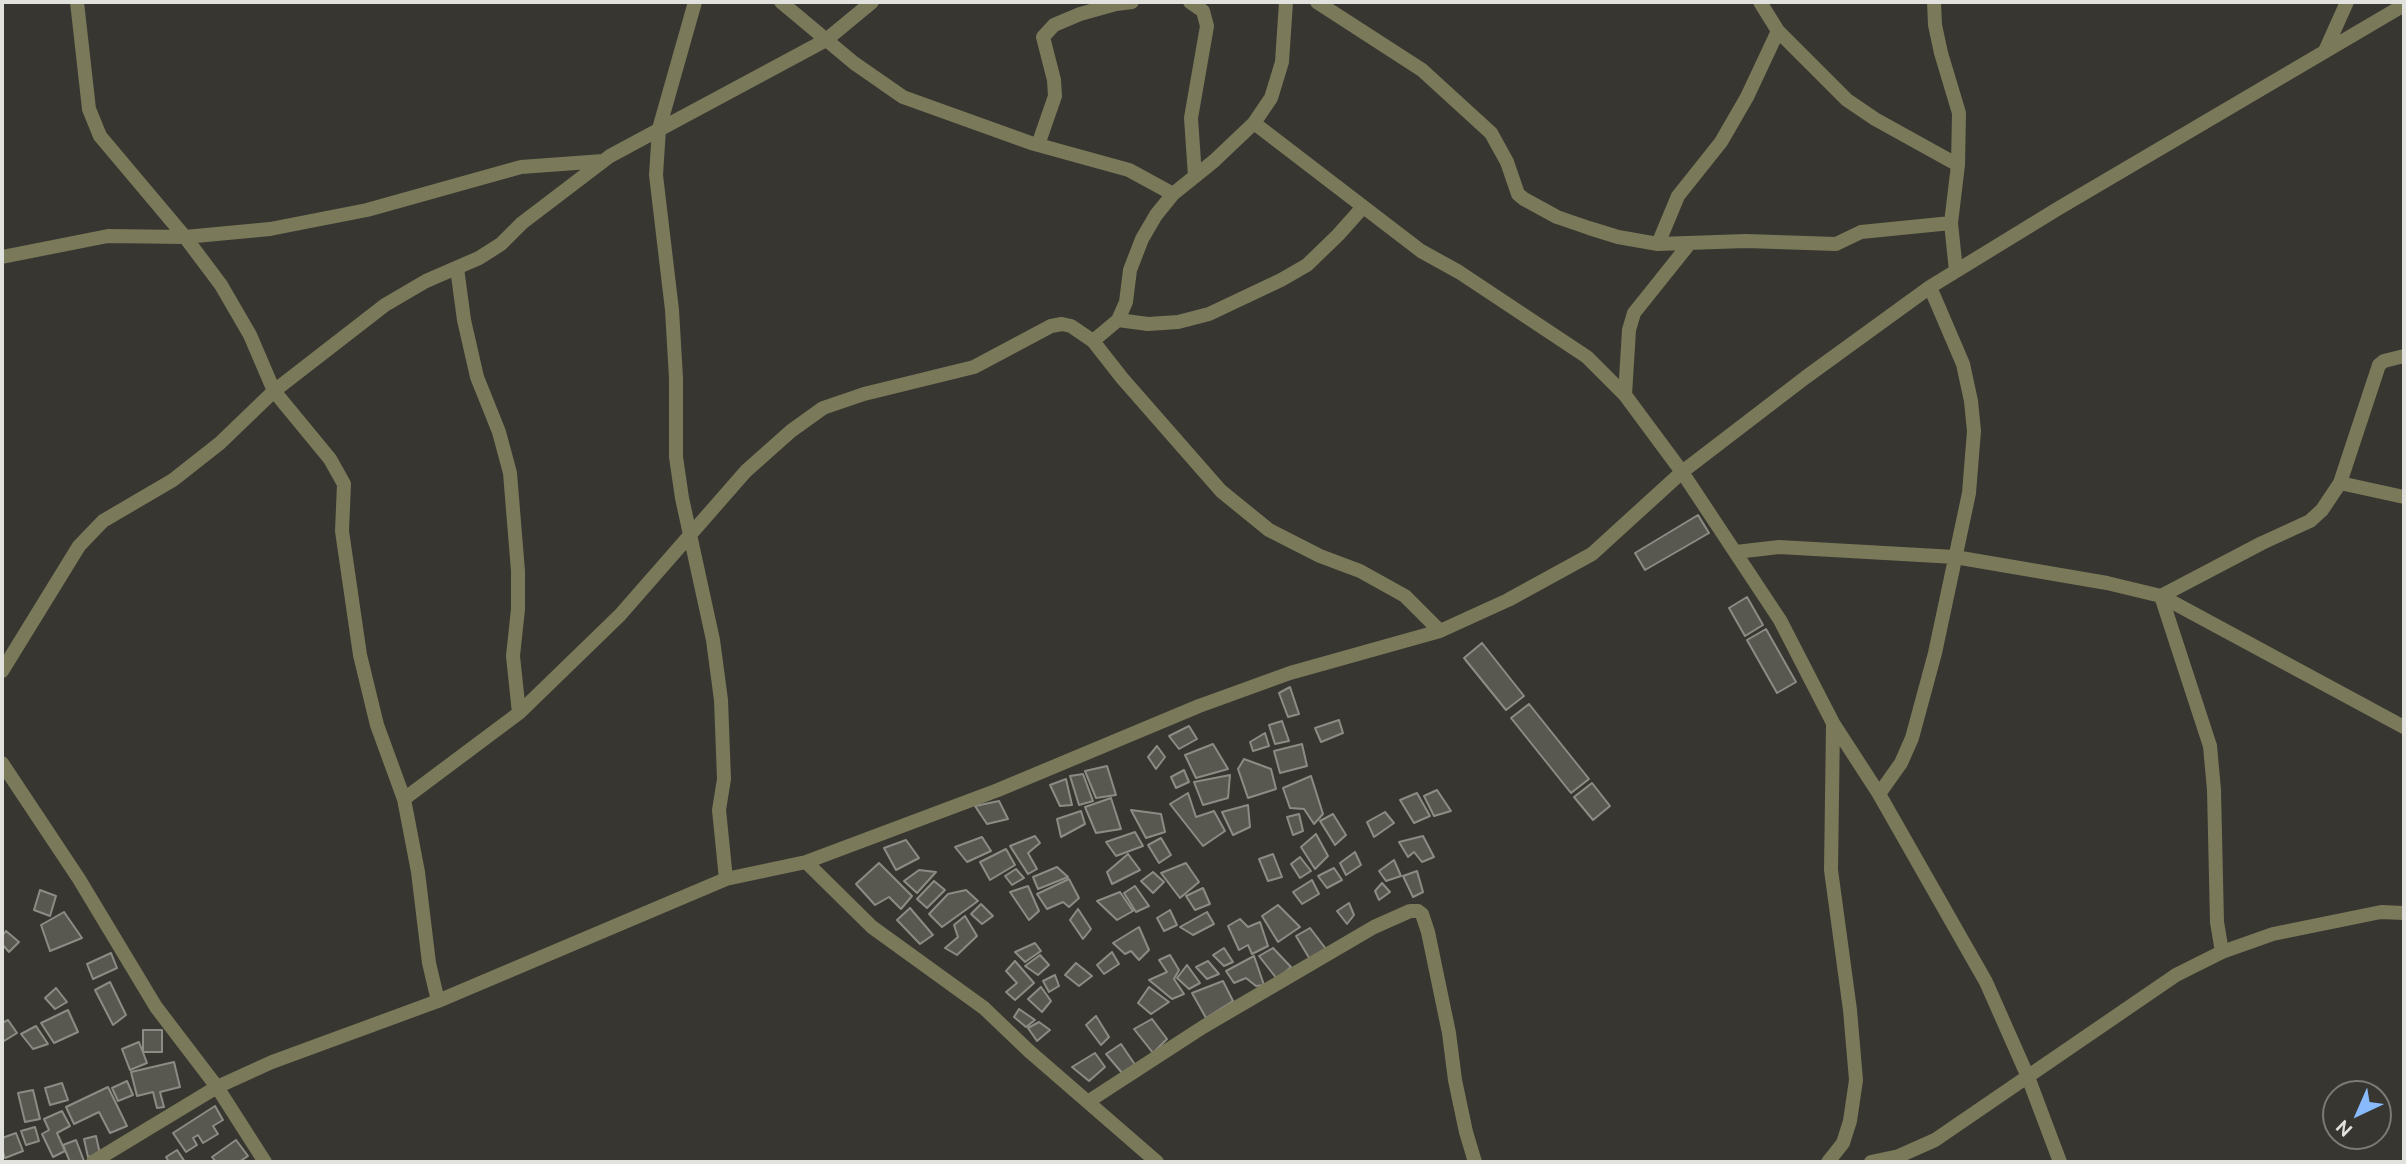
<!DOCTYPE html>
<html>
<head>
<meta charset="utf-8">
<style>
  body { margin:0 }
  #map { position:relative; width:2406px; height:1164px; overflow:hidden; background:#373631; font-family:Ubuntu,sans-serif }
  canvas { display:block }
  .frame { position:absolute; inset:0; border:4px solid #e1e1de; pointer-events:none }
  .north { position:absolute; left:2322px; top:1080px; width:70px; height:70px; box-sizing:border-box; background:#373631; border:2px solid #7b7a76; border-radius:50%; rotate:224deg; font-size:19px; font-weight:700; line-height:28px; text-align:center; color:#e1e1de }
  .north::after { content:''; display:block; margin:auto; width:24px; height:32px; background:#88bafc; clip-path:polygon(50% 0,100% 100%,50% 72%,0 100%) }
</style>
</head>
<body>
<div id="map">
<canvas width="2406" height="1164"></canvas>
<div class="frame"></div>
<div class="north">N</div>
</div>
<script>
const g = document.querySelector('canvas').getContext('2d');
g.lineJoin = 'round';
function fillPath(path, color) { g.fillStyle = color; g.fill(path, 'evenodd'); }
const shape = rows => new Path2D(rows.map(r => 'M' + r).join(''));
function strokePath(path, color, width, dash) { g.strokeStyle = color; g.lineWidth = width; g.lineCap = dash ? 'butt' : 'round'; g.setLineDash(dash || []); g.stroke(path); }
const building = shape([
  [1698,515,1709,533,1645,570,1635,553,1698,515],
  [1747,597,1763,625,1745,636,1729,608,1747,597],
  [1766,629,1796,682,1777,693,1747,640,1766,629],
  [1482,643,1524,696,1506,710,1464,658,1482,643],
  [1290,687,1299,714,1288,717,1279,693,1290,687],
  [1529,704,1589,779,1571,793,1511,718,1529,704],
  [1339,720,1343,733,1321,742,1315,728,1339,720],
  [1282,721,1289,741,1275,744,1269,725,1282,721],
  [1189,726,1197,739,1179,749,1169,736,1189,726],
  [1265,733,1269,746,1253,751,1250,742,1265,733],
  [1213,744,1228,769,1196,778,1185,755,1213,744],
  [1302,744,1307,766,1280,773,1274,751,1302,744],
  [1157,746,1165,757,1156,769,1148,757,1157,746],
  [1244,759,1271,769,1276,789,1248,798,1238,769,1244,759],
  [1107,766,1116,795,1096,798,1085,771,1107,766],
  [1184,770,1189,782,1176,788,1171,777,1184,770],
  [1083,774,1093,801,1079,805,1070,776,1083,774],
  [1230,775,1228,798,1203,805,1194,782,1230,775],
  [1311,776,1323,814,1314,824,1304,809,1290,808,1283,788,1311,776],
  [1066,779,1072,805,1060,806,1050,785,1066,779],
  [1592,783,1610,806,1593,820,1574,797,1592,783],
  [1437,790,1451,811,1434,816,1424,796,1437,790],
  [1188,793,1196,817,1214,811,1225,831,1203,846,1170,804,1188,793],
  [1417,793,1430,816,1414,823,1400,800,1417,793],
  [1111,798,1121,829,1096,833,1085,807,1111,798],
  [999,801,1008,819,987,824,975,806,999,801],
  [1248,805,1250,827,1233,835,1222,812,1248,805],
  [1131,810,1161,814,1165,832,1146,838,1131,810],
  [1081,811,1085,824,1061,837,1057,819,1081,811],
  [1385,812,1394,823,1374,837,1367,822,1385,812],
  [1299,814,1303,831,1293,835,1287,817,1299,814],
  [1333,814,1346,835,1335,845,1320,821,1333,814],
  [1135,832,1143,846,1116,856,1106,842,1135,832],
  [1316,834,1328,856,1315,869,1301,847,1316,834],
  [1035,836,1040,843,1028,853,1037,869,1028,874,1010,846,1035,836],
  [1423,836,1434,857,1422,862,1414,852,1408,857,1399,842,1423,836],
  [982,837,991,851,967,862,955,847,982,837],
  [1161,838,1171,855,1159,863,1148,845,1161,838],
  [906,840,919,858,896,870,884,848,906,840],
  [1006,849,1015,865,990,880,980,862,1006,849],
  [1355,852,1361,865,1346,875,1340,863,1355,852],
  [1128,854,1140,870,1112,884,1107,872,1128,854],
  [1273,854,1282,877,1268,881,1259,859,1273,854],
  [1300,857,1311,871,1300,878,1291,864,1300,857],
  [1394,860,1401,876,1386,881,1379,871,1394,860],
  [879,863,912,896,901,909,889,897,875,905,856,884,879,863],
  [1186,863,1199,882,1180,898,1161,873,1186,863],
  [1057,867,1068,877,1038,889,1033,877,1057,867],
  [1334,868,1342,880,1327,888,1318,876,1334,868],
  [1016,869,1024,878,1012,885,1005,876,1016,869],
  [919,870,936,872,917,893,904,881,919,870],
  [1417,871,1423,892,1413,897,1403,876,1417,871],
  [1153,872,1164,882,1153,893,1141,881,1153,872],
  [1069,879,1079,898,1069,907,1063,902,1047,909,1037,894,1069,879],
  [1312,880,1319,894,1302,904,1293,892,1312,880],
  [934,881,945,890,927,908,917,899,934,881],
  [1382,883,1390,892,1379,900,1375,891,1382,883],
  [1028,886,1039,911,1029,920,1010,892,1028,886],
  [1135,886,1149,906,1136,912,1124,893,1135,886],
  [1203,888,1210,904,1195,910,1186,896,1203,888],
  [40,890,56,896,50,916,34,910,40,890],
  [966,890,978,901,942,927,929,914,948,894,966,890],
  [1120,892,1133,911,1117,920,1097,901,1120,892],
  [1349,903,1354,915,1347,924,1337,911,1349,903],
  [981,904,993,916,982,924,971,914,981,904],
  [1278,905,1300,927,1278,942,1262,916,1278,905],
  [910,908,933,935,920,944,897,920,910,908],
  [1078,909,1091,929,1083,939,1070,920,1078,909],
  [1170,910,1177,925,1164,931,1157,918,1170,910],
  [64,912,82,938,50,951,41,925,64,912],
  [1207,912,1214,924,1193,935,1180,927,1207,912],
  [965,916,977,936,957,955,945,948,958,937,954,925,965,916],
  [1240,919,1248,927,1260,922,1268,946,1252,954,1248,945,1239,950,1228,926,1240,919],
  [1139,927,1149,950,1139,960,1131,951,1125,954,1113,943,1139,927],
  [1310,928,1326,949,1311,961,1296,936,1310,928],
  [6,931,19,942,9,952,2,944,2,936,6,931],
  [1035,943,1041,951,1025,962,1015,952,1035,943],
  [1224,948,1233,962,1224,966,1213,955,1224,948],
  [1273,948,1291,967,1277,979,1259,956,1273,948],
  [1112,952,1119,964,1104,974,1097,965,1112,952],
  [111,953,117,968,93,979,87,964,111,953],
  [1040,955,1049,965,1038,975,1025,966,1040,955],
  [1170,955,1179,970,1174,979,1184,994,1172,999,1149,980,1167,972,1159,960,1170,955],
  [1254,956,1264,985,1256,986,1246,978,1234,983,1226,971,1254,956],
  [1015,961,1034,983,1015,1000,1006,992,1017,983,1006,971,1015,961],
  [1208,961,1219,974,1207,979,1196,967,1208,961],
  [1076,963,1092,976,1079,986,1065,975,1076,963],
  [1187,965,1200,983,1189,989,1177,978,1187,965],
  [1055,975,1059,986,1049,992,1043,981,1055,975],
  [1223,981,1233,1001,1206,1018,1192,993,1223,981],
  [110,982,126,1015,113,1025,95,990,110,982],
  [1041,987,1051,1001,1042,1012,1028,999,1041,987],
  [1149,987,1169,1002,1151,1014,1138,1003,1149,987],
  [56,988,67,1002,55,1009,45,998,56,988],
  [1019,1009,1035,1020,1026,1027,1014,1017,1019,1009],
  [68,1010,78,1032,54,1043,41,1023,68,1010],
  [1096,1016,1109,1037,1101,1045,1086,1025,1096,1016],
  [1152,1019,1167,1039,1153,1053,1134,1029,1152,1019],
  [8,1020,17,1033,4,1041,2,1039,2,1023,8,1020],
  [1039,1022,1050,1030,1037,1041,1028,1028,1039,1022],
  [36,1026,48,1044,33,1049,21,1034,36,1026],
  [143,1030,162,1030,162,1052,143,1052,143,1030],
  [139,1042,147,1063,130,1070,122,1049,139,1042],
  [1121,1044,1136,1066,1123,1074,1106,1054,1121,1044],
  [1095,1053,1105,1067,1089,1081,1072,1067,1095,1053],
  [174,1062,180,1087,160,1092,164,1107,157,1108,153,1092,137,1096,131,1072,174,1062],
  [127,1081,133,1095,118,1101,112,1088,127,1081],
  [62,1083,68,1100,50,1105,45,1088,62,1083],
  [108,1087,127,1126,110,1133,99,1112,74,1124,66,1107,108,1087],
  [33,1090,40,1119,25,1122,18,1093,33,1090],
  [215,1106,223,1120,213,1126,218,1134,203,1143,198,1135,193,1138,197,1145,186,1152,173,1133,215,1106],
  [62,1111,70,1126,57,1133,65,1151,53,1157,42,1134,49,1130,44,1119,62,1111],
  [35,1127,39,1141,26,1145,21,1131,35,1127],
  [16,1133,23,1151,5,1158,2,1149,2,1138,16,1133],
  [96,1136,100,1154,88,1157,84,1139,96,1136],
  [76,1140,84,1161,70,1162,63,1145,76,1140],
  [236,1140,248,1156,239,1162,216,1162,212,1157,236,1140],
  [177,1150,185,1162,169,1162,166,1157,177,1150]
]);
const minor = shape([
  [77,2,89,109,100,136,185,237,221,285,250,335,274,391,330,459,344,484,342,531,360,655,377,725,404,799,418,872,429,963,438,1001],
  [695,2,659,129,656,175,672,310,676,378,676,457,682,498,713,640,721,700,724,779,719,810,726,879],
  [781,2,854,63,903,97,1031,143,1129,170,1173,194],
  [1190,2,1203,11,1207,26,1191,118,1195,176],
  [1317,2,1422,70,1491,133,1507,162,1518,194,1524,199,1557,217,1589,228,1618,237,1658,244,1746,241,1836,244,1861,232,1951,223],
  [1760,2,1778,31,1847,100,1875,119,1958,165],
  [1934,2,1935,25,1941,53,1959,113,1958,165,1951,223,1956,271],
  [2325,51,2347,2],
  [1254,123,1421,251,1459,272,1587,357,1625,395,1682,472,1780,620,1833,723,1879,794,1986,982,2028,1077,2060,1162],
  [1038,145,1055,96,1054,80,1043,37,1054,25,1080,14,1116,4,1132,2],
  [1658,244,1678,196,1721,142,1747,97,1778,31],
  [2,257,108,236,185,237,270,229,367,210,521,167,603,161],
  [457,268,464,320,477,377,499,432,510,473,518,571,518,609,513,656,519,713],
  [1118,320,1148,324,1178,322,1209,314,1281,280,1307,265,1338,235,1363,207],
  [1093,341,1122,378,1221,491,1269,530,1320,556,1360,571,1405,596,1440,631],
  [1625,395,1629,330,1634,313,1690,243],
  [2340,483,2404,497],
  [1736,552,1779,547,1955,557,2107,583,2161,596,2404,727],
  [2,671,79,546,103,521,173,480,220,443,274,391,385,305,426,281,479,258,501,244,522,223,610,156,826,40,872,2],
  [2,763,79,879,156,1007,217,1087,265,1162],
  [1879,794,1901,763,1912,738,1935,653,1969,493,1974,431,1971,401,1963,364,1930,287],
  [404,799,519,713,620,615,746,471,791,431,823,408,864,394,974,367,1051,326,1062,324,1071,326,1093,341,1118,320,1126,302,1130,270,1142,239,1156,215,1173,194,1214,161,1254,123,1271,98,1282,62,1286,2],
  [806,862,872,927,984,1008,1029,1051,1157,1162],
  [2222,952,2217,922,2214,790,2210,746,2161,596,2262,543,2310,521,2322,510,2340,483,2379,365,2384,361,2404,356],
  [1089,1101,1203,1027,1374,927,1410,911,1418,911,1422,914,1428,932,1449,1033,1455,1080,1466,1132,1475,1162],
  [93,1162,217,1087,272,1062,438,1001,726,879,806,862,998,790,1199,706,1290,673,1440,631,1508,600,1592,554,1682,472,1806,377,1930,287,2059,208,2404,5],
  [1828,1162,1843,1143,1850,1121,1856,1080,1850,1010,1831,870,1833,724],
  [1871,1162,1899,1156,1935,1140,2176,975,2222,952,2273,934,2381,912,2404,913]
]);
fillPath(building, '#585851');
strokePath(building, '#8c8c85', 2);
strokePath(minor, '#7a7959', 14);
</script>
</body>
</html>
